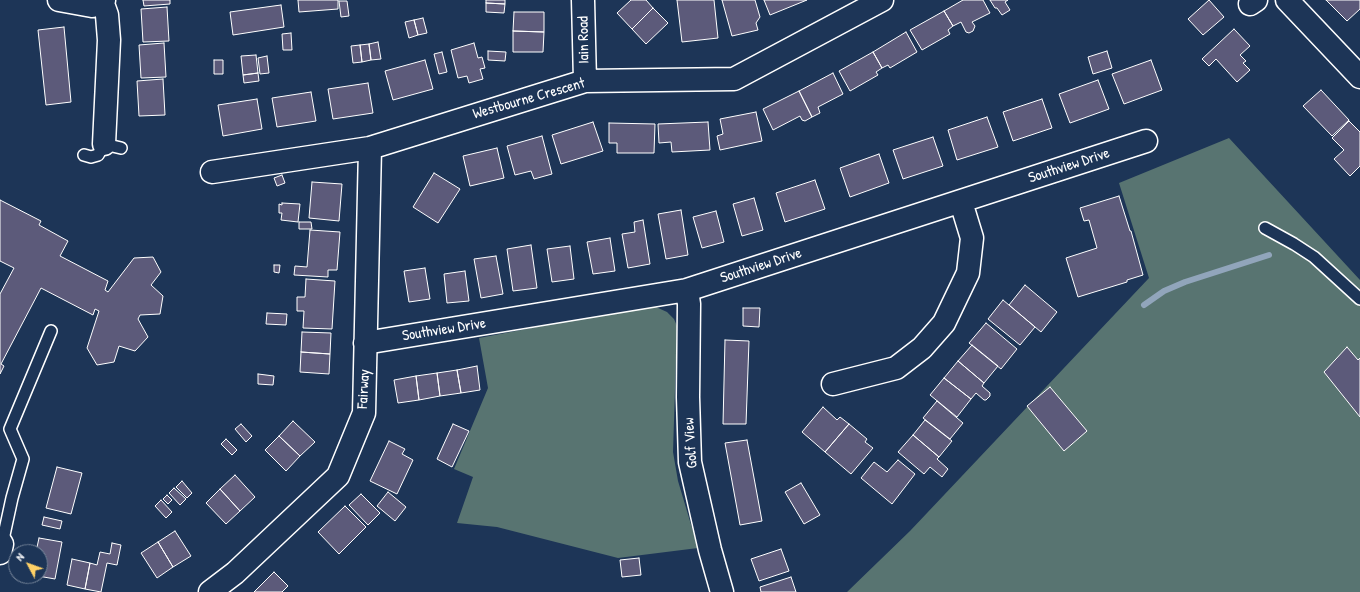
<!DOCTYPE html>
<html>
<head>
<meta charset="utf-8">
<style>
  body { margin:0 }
  #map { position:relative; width:1360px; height:592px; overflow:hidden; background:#1d3557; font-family:"Patrick Hand",sans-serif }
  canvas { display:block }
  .north { position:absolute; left:8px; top:544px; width:40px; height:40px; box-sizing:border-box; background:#1d3557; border:1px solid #77869a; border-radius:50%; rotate:311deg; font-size:11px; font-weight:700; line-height:16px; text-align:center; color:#fff }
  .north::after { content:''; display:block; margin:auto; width:14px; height:18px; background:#ffd166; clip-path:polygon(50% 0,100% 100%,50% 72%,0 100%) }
</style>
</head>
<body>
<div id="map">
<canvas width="1360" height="592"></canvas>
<div class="north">N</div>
</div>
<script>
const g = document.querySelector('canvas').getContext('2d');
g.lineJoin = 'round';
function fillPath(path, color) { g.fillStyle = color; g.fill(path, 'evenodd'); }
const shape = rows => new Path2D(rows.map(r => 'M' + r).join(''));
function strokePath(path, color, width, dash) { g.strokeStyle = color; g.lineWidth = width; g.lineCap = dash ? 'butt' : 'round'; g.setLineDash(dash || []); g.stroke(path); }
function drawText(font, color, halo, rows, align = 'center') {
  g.font = font + ' "Patrick Hand",sans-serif'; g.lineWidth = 3; g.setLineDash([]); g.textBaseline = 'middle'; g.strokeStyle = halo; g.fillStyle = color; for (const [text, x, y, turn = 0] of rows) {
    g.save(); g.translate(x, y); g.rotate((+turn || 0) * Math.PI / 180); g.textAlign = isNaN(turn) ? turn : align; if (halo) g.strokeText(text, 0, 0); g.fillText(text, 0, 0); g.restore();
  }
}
const green = shape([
  [1229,138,1360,280,1360,592,847,592,910,531,1149,278,1119,183],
  [647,306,656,307,667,312,674,319,677,326,673,452,678,481,698,548,618,558,497,527,457,523,473,477,454,469,488,388,479,338]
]);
const stream = shape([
  [1144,305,1164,291,1185,282,1269,255]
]);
const building = shape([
  [143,0,170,0,170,4,144,6,143,0],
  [298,0,338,0,338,9,299,12,298,0],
  [486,0,505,0,505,4,486,3,486,0],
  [631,0,646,0,653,8,632,29,617,13,631,0],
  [677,0,714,0,718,38,682,42,677,0],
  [722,0,755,0,760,17,756,23,758,30,732,36,722,0],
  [764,0,807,0,770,15,764,0],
  [963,0,983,0,990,13,972,22,975,26,973,31,969,33,966,32,961,22,953,26,944,11,963,0],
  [990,0,1008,0,1005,2,1010,10,1002,15,997,8,995,8,990,0],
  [1209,0,1224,17,1203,35,1188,19,1209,0],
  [1326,0,1360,0,1360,9,1347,21,1326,0],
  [339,1,347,1,349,16,341,17,339,1],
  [486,3,505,4,504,13,486,12,486,3],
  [281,5,284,27,233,35,230,12,281,5],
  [167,7,169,41,143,42,141,9,167,7],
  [653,8,668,23,646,44,632,29,653,8],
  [944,11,953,26,948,30,950,34,922,50,910,30,944,11],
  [514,12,544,12,544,32,513,31,514,12],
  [423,18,427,33,418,35,414,20,423,18],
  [414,20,418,35,409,38,405,22,414,20],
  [64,27,71,102,46,105,38,30,64,27],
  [1234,29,1250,46,1240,55,1246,61,1243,63,1250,70,1237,82,1216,59,1209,66,1202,59,1234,29],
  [513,31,544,32,543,52,513,52,513,31],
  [906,32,917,52,890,68,888,65,882,68,873,52,906,32],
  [291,33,292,50,283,50,282,34,291,33],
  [378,42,381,59,371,60,369,44,378,42],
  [164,43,166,77,141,78,139,45,164,43],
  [474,43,478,58,482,57,485,68,480,69,483,79,469,83,467,76,458,78,451,50,474,43],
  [369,44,371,60,362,62,360,45,369,44],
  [360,45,362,62,353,63,351,46,360,45],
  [488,51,506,52,505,61,488,60,488,51],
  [1107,51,1112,68,1093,74,1088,57,1107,51],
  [442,52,447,72,439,74,434,54,442,52],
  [873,52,882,68,876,72,878,75,850,91,839,71,873,52],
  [256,55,258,73,243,75,241,56,256,55],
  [267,56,269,73,260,74,258,58,267,56],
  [214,60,223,60,223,74,214,74,214,60],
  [425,60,433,89,393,100,385,71,425,60],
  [1151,60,1162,90,1124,104,1112,74,1151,60],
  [258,73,259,81,244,83,243,75,258,73],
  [833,73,843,94,818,107,820,113,812,117,799,91,833,73],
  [163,79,165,115,139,116,137,81,163,79],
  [1098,80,1109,109,1070,123,1059,94,1098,80],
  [368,83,373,113,333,119,328,89,368,83],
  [1321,90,1349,120,1332,136,1303,106,1321,90],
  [799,91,812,117,805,121,802,120,800,116,773,130,763,109,799,91],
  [311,92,316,121,277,127,272,98,311,92],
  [257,99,262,129,223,136,218,105,257,99],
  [1042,99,1052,128,1013,141,1003,112,1042,99],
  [756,112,762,141,720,150,717,136,723,134,720,119,756,112],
  [987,117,998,147,957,160,948,130,987,117],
  [1349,121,1360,132,1360,166,1350,176,1334,159,1344,150,1332,138,1349,121],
  [593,122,603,151,561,164,552,135,593,122],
  [708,122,710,150,672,152,671,142,659,143,658,124,708,122],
  [609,123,655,124,654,153,617,153,617,143,609,143,609,123],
  [542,136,552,174,534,179,531,171,515,175,507,146,542,136],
  [933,137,943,166,903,179,893,150,933,137],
  [497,148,504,178,470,186,463,156,497,148],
  [879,154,889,183,850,197,840,168,879,154],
  [434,173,460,189,438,223,413,207,434,173],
  [282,175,285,183,277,186,274,178,282,175],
  [815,180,825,209,785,222,776,193,815,180],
  [312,182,342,184,339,221,309,218,312,182],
  [1119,196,1130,231,1131,231,1143,275,1127,280,1127,282,1078,297,1066,258,1097,248,1089,220,1084,221,1080,208,1119,196],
  [754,198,763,230,742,236,733,204,754,198],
  [0,200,41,221,39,225,68,241,60,256,108,281,105,290,108,292,134,258,153,257,161,272,151,285,163,296,160,314,140,315,138,319,148,337,135,351,119,346,114,362,97,365,87,348,99,311,95,309,93,315,41,288,1,364,4,366,0,374,0,294,14,268,0,261,0,200],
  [282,203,300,204,298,222,281,220,282,213,279,213,279,204,282,205,282,203],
  [681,210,688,255,666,259,658,214,681,210],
  [716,211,724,242,702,248,693,217,716,211],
  [643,220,650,264,628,268,622,234,635,232,634,222,643,220],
  [299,222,311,222,312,229,299,229,299,222],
  [310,230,340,232,337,270,328,270,328,277,294,275,295,266,307,267,310,230],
  [610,238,615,271,593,274,587,242,610,238],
  [531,245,537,288,513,291,507,249,531,245],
  [570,246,574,279,552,282,547,249,570,246],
  [496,256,503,294,481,298,474,259,496,256],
  [274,265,280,265,279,273,274,272,274,265],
  [425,268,430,299,409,302,404,271,425,268],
  [465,271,469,301,447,303,444,274,465,271],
  [306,279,335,281,332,329,303,328,304,311,297,311,297,297,305,297,306,279],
  [1025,285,1057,312,1041,332,1009,305,1025,285],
  [1003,300,1035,327,1020,345,988,319,1003,300],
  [743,308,760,308,759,327,743,326,743,308],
  [267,313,287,314,286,325,266,324,267,313],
  [986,323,1017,349,1001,369,969,343,986,323],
  [302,332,331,333,330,354,301,352,302,332],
  [725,340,749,341,746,424,723,424,725,340],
  [972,345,998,366,984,383,958,361,972,345],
  [1347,347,1358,360,1360,358,1360,417,1324,372,1347,347],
  [301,352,330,354,329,374,300,372,301,352],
  [958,361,984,383,982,386,990,393,990,396,986,400,984,400,976,393,971,399,944,378,958,361],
  [477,366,480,390,461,393,457,370,477,366],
  [457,370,461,393,440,396,437,373,457,370],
  [437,373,440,396,419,400,416,376,437,373],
  [258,374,274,376,273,385,258,384,258,374],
  [416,376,419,400,398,403,394,380,416,376],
  [944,378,971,399,957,417,930,395,944,378],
  [1050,387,1087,431,1064,451,1027,406,1050,387],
  [937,401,963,423,950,439,923,418,937,401],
  [823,407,837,420,840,417,849,424,825,452,802,432,823,407],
  [925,420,952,441,939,457,913,435,925,420],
  [293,421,315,442,300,456,279,436,293,421],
  [241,424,252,436,246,442,235,429,241,424],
  [453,424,469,431,452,467,437,459,453,424],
  [849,424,867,439,865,442,873,448,851,474,825,452,849,424],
  [913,435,939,457,937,459,948,469,942,477,930,467,924,474,898,452,913,435],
  [279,436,300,456,286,471,265,450,279,436],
  [226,439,237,450,232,455,221,444,226,439],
  [747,440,762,521,740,525,725,443,747,440],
  [389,441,405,449,402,454,413,460,397,494,370,481,389,441],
  [898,460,915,474,892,504,861,478,874,462,887,472,898,460],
  [57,467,82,473,71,514,46,508,57,467],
  [235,475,255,497,240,511,220,489,235,475],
  [182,481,192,493,187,498,176,487,182,481],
  [801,483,820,515,804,524,785,492,801,483],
  [174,488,186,499,180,505,169,493,174,488],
  [220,489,240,511,226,524,206,503,220,489],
  [388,492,406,507,395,521,377,506,388,492],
  [361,494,380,513,368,525,349,505,361,494],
  [167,495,172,500,168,504,163,499,167,495],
  [161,500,172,512,166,518,155,506,161,500],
  [345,506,366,527,339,554,318,532,345,506],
  [44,517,62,521,60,529,42,525,44,517],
  [175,531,191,556,173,567,158,542,175,531],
  [39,538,62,542,55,579,38,576,40,576,40,552,36,552,39,538],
  [158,542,173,567,157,578,141,553,158,542],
  [112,543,121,545,117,565,107,563,101,592,85,589,90,563,97,565,100,552,110,554,112,543],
  [781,549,789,571,759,581,751,559,781,549],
  [639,558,641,575,622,577,620,560,639,558],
  [72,559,90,563,85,589,67,585,72,559],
  [274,572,288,586,282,592,254,592,274,572],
  [791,577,796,592,761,592,760,587,791,577]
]);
const service = shape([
  [84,155,91,157,98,155,104,144,121,148],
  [1265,228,1294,244,1314,257,1360,299],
  [2,544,12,498,23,459,10,429,51,331]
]);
const minor = shape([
  [59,0,92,6,104,0],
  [583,0,585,81],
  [1287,0,1360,77],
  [102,1,107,15,109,40,104,144],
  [1250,4,1256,0],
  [212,172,370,148,585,81,734,79,882,0],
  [687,290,689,304,688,397,690,462,710,550,722,592],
  [365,343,687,290,1146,141],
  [833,384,896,368,922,348,944,323,968,273,972,238,961,202],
  [0,541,2,544,0,553],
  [210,592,235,573,338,476,364,413,370,148]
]);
const streetNames = [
  ["Iain Road",584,40,-91],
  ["Westbourne Crescent",529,99,-16],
  ["Southview Drive",1069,166,-18],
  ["Southview Drive",761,266,-18],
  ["Southview Drive",444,330,-9],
  ["Fairway",364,389,-87],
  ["Golf View",691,443,-94]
];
fillPath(green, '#587471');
strokePath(stream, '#91a5bb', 6);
fillPath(building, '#5c5a7a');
strokePath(building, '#fff', 1);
strokePath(service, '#fff', 14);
strokePath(minor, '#fff', 25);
strokePath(service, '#1d3557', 11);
strokePath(minor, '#1d3557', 22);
drawText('15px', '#fff', '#1d3557', streetNames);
</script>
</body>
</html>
